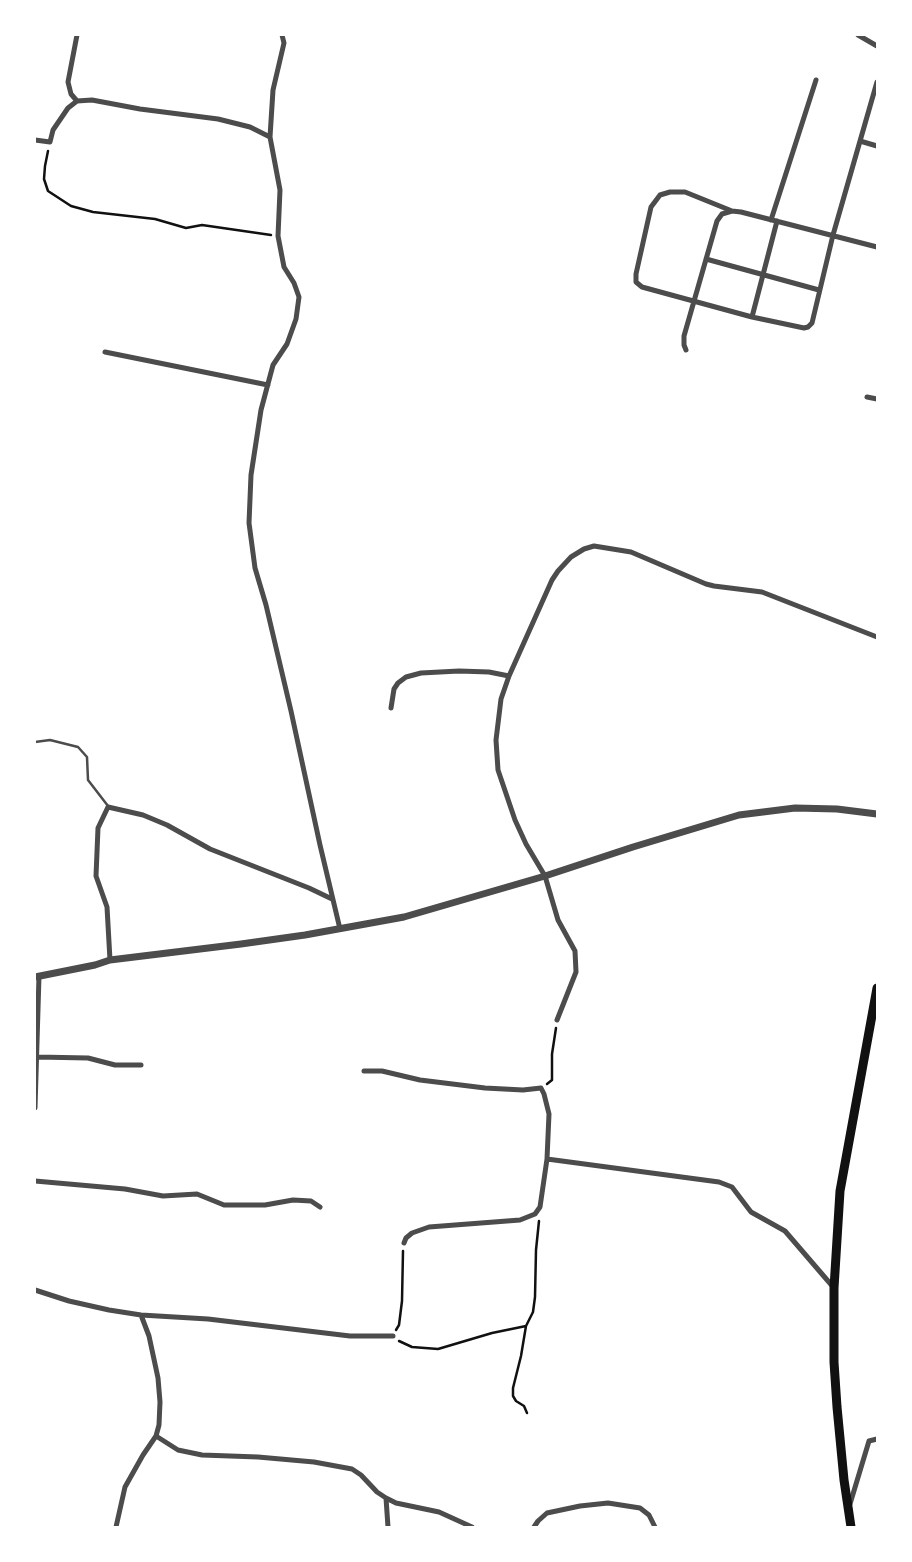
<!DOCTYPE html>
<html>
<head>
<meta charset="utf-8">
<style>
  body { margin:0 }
  #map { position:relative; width:912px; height:1562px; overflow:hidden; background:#fff; font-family:"Roboto Condensed",sans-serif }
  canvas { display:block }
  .frame { position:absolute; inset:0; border:36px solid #fff; pointer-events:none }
</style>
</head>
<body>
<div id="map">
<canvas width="912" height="1562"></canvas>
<div class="frame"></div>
</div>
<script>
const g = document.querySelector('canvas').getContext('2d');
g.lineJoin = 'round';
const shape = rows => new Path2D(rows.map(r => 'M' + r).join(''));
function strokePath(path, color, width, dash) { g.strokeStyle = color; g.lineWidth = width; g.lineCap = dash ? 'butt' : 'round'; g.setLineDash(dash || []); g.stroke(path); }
const path = shape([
  [48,151,45,166,44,179,48,191,71,206,93,212,155,219,186,228,202,225,271,235],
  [547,1084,552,1080,552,1054,556,1028],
  [396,1330,399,1325,402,1301,403,1251],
  [399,1341,412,1347,438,1349,492,1333,526,1326],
  [527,1413,524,1406,516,1401,513,1396,513,1388,521,1356,526,1326,533,1312,535,1297,536,1250,539,1221]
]);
const service = shape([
  [35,742,50,740,78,747,87,757,88,780,108,806]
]);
const minor = shape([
  [77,35,68,82,71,94,77,101],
  [282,35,284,43,273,90,270,137,280,190,278,236,284,267,294,283,299,297,296,319,287,344,273,365,261,410,251,475,249,523,255,568,266,605,291,711,320,845,340,929],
  [858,35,877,46],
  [35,140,50,142,53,130,68,108,77,101,92,100,140,109,218,119,250,127,270,137],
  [860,141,877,146],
  [732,211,685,192,670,192,660,195,651,207,636,274,636,282,642,287,752,317,804,328,808,327,812,323,833,235,877,82],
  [771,220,816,80],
  [706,259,819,290],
  [752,317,777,221],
  [686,350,684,345,684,336,717,221,722,214,732,211,741,212,877,247],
  [105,352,268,385],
  [867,397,877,399],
  [391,708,394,689,398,683,406,677,421,673,459,671,489,672,509,676],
  [110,960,107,907,96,876,98,828,108,807,143,815,167,825,210,849,309,888,332,899],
  [557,1020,576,972,575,951,558,920,545,876,526,844,515,820,498,770,496,740,501,699,509,676,552,580,558,571,571,557,584,549,594,546,631,552,706,584,714,586,762,592,877,637],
  [37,1057,88,1058,115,1065,141,1065],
  [364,1071,382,1071,420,1080,485,1088,523,1090,541,1088,544,1094,549,1114,547,1159],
  [35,1108,39,976],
  [35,1181,125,1189,163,1196,197,1194,224,1205,265,1205,293,1200,311,1201,320,1207],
  [404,1243,406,1238,412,1233,429,1227,520,1220,535,1214,540,1207,547,1159,719,1182,732,1187,751,1212,785,1231,834,1288],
  [35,1290,69,1301,109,1310,141,1315,208,1319,350,1336,393,1336],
  [141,1315,149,1336,158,1378,160,1402,159,1425,156,1436,178,1450,202,1455,258,1457,314,1462,352,1469,361,1475,377,1492,386,1498,396,1503,439,1512,472,1527],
  [386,1498,388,1527],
  [850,1504,869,1441,877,1439],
  [116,1527,125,1487,143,1455,156,1436],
  [534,1527,538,1521,547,1513,580,1506,608,1503,640,1508,649,1515,655,1527]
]);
const tertiary = shape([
  [35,977,95,965,110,960,241,944,305,935,404,917,545,876,633,847,739,815,795,808,837,809,877,814]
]);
const trunk = shape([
  [851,1527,844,1480,837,1407,834,1362,834,1288,840,1191,877,988]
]);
strokePath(path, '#111', 2.5);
strokePath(service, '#4c4c4c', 2.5);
strokePath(minor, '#4c4c4c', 5);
strokePath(tertiary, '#4c4c4c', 7);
strokePath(trunk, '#111', 9);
</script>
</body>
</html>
